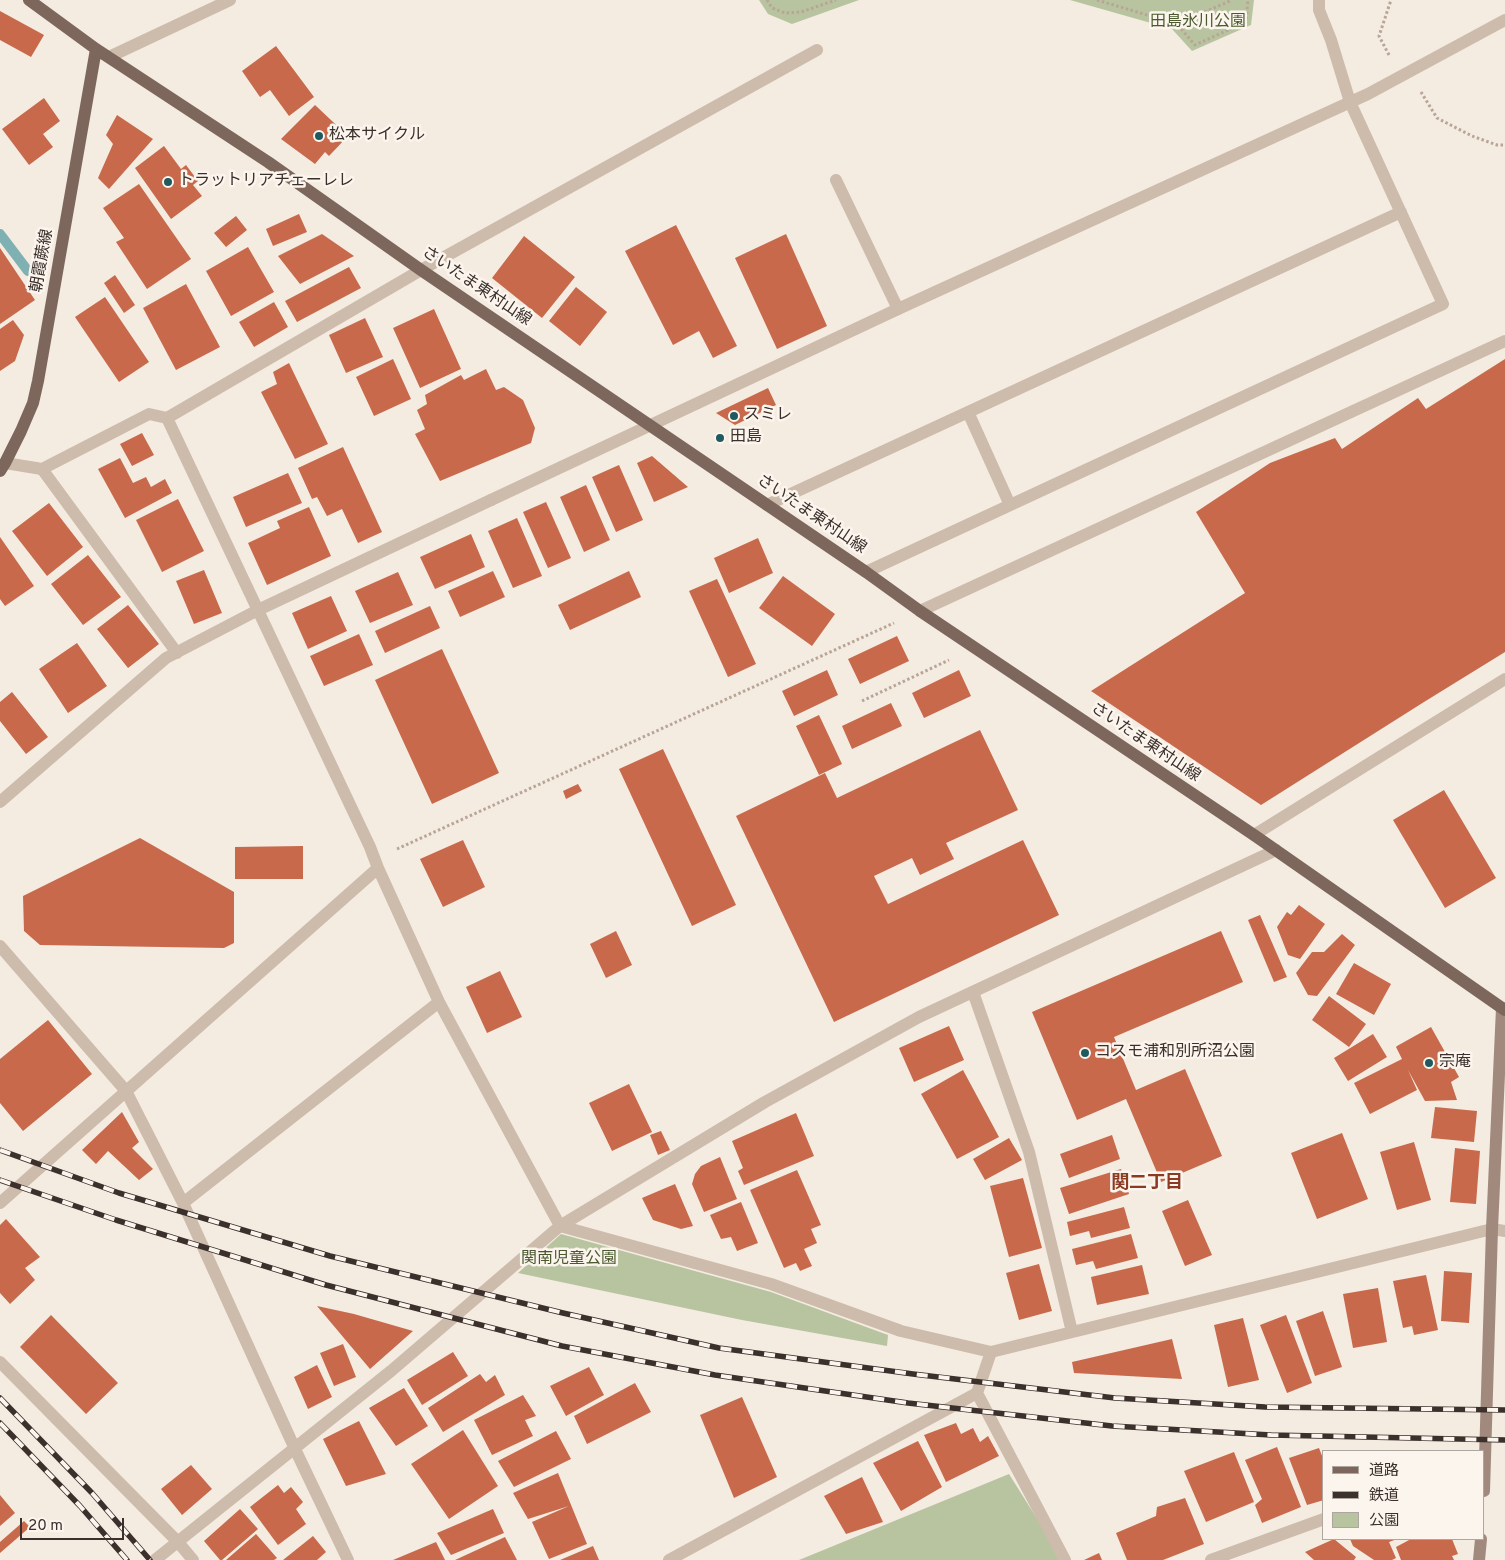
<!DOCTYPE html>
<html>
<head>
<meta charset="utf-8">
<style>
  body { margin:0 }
  #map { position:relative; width:1505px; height:1560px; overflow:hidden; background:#f4ebe1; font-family:Overpass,"Noto Sans JP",sans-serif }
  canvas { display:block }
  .legend { position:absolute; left:1322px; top:1450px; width:162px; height:90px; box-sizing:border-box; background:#fbf5ee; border:1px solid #aea6a0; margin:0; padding:6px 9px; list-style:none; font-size:15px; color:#3b302b }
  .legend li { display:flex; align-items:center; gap:10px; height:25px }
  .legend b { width:25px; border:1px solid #aea6a0 }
  .scale { position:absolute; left:20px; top:1518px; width:104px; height:22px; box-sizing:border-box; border:2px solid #3b302b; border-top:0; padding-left:6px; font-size:15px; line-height:18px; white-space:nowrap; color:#3b302b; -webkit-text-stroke:4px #fbf5ee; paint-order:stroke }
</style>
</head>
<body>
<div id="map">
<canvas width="1505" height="1560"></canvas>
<ul class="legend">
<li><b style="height:6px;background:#7d675c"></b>道路</li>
<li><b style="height:6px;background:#3b302b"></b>鉄道</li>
<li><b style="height:14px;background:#b8c4a0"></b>公園</li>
</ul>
<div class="scale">20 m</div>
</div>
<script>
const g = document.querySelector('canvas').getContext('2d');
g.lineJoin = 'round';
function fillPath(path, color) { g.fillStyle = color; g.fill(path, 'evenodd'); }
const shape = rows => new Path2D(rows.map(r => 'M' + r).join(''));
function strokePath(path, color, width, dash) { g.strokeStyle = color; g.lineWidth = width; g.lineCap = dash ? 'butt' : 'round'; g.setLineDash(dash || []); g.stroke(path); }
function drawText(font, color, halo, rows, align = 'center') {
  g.font = font + ' Overpass,"Noto Sans JP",sans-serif'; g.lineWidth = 5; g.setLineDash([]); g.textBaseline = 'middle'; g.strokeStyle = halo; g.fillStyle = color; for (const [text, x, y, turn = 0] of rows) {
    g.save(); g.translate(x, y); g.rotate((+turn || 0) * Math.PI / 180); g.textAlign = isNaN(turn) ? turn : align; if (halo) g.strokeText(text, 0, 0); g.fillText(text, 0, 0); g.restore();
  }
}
const green = shape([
  [759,0,859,0,792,24,768,14],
  [1070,0,1254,0,1251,25,1192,51,1172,29],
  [561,1234,771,1292,888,1335,887,1346,742,1320,518,1273],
  [1009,1474,1063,1560,799,1560]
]);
const stream = shape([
  [0,234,28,271]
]);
const building = shape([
  [0,11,44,35,31,57,0,40],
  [276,46,314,97,289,116,270,90,260,97,242,71],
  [44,98,60,121,43,134,53,147,29,165,2,129],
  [315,105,348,136,329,156,325,152,315,164,281,139],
  [117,115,153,139,109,189,98,178,113,144,106,135],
  [164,146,181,169,186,165,198,181,193,185,202,196,171,219,135,168],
  [139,184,191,259,147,289,116,242,124,238,103,208],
  [299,214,307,232,273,246,266,229],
  [236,216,247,230,226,247,214,233],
  [676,225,737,346,713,358,699,331,673,345,625,251],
  [322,234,354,256,300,284,278,256],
  [786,234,827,326,777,349,735,258],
  [524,236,575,277,542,318,492,278],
  [248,247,274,292,231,316,206,271],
  [0,248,35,300,0,324],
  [349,267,361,288,297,322,285,301],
  [115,275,135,305,124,313,104,283],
  [186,284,220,347,176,370,143,308],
  [576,287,607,312,580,346,549,321],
  [105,297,149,362,119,382,75,317],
  [274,302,288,327,254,347,239,322],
  [434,309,461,369,420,388,393,328],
  [365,318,383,357,346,373,329,335],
  [13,320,24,335,15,361,0,371,0,329],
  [393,359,411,399,374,416,356,377],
  [1505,359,1505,652,1424,702,1261,805,1091,691,1245,593,1196,512,1270,463,1335,438,1342,449,1418,398,1426,409],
  [289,363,328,444,295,459,261,392,277,384,273,372],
  [486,369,496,390,504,387,523,400,535,428,531,443,440,481,415,434,425,429,417,410,427,404,425,395,461,375,464,380],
  [768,388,776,405,735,425,716,413],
  [142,433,154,455,132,466,120,444],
  [343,447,382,532,358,543,342,509,327,516,317,497,312,499,298,468],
  [652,456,688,487,654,502,637,463],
  [120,458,133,483,146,477,151,487,165,479,172,493,125,518,98,469],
  [619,465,643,520,616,532,592,477],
  [288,473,302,503,246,527,233,497],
  [586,485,610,540,584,552,560,497],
  [178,499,204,551,162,572,136,520],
  [546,502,571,558,548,568,523,512],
  [49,503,83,547,47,576,12,531],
  [309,507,331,556,267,585,248,543,280,528,277,521],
  [517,518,542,576,513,588,488,531],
  [471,534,485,567,435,589,420,557],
  [0,537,34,586,5,606,0,599],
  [758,538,773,573,729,593,714,558],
  [88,555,121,597,83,625,51,584],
  [204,570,222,613,194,624,176,581],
  [493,571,505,597,460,617,448,591],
  [629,571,641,597,570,630,558,605],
  [398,572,413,605,370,623,355,591],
  [783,576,835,614,812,646,759,608],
  [717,579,756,664,728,677,689,591],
  [331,596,347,631,308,649,292,613],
  [128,605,159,644,128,668,97,629],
  [430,606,440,628,385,653,375,631],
  [359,634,373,665,324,686,310,656],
  [897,636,909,661,860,684,848,659],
  [77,643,107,686,68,713,39,669],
  [442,649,499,773,432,804,375,680],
  [827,670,838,695,794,716,782,691],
  [959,670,971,696,924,718,912,693],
  [12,692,48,737,26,754,0,721,0,702],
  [891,703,902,726,852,749,842,726],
  [819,715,842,764,819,775,796,726],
  [980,730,1018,810,946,843,954,859,920,875,912,858,874,876,888,904,1023,840,1059,915,834,1022,736,816,825,773,837,798],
  [663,749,736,905,692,926,619,769],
  [578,784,582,791,566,799,563,791],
  [1444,790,1496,878,1445,908,1393,820],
  [140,838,234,892,234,943,224,948,40,945,24,931,23,896],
  [463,840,485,887,443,907,420,859],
  [303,846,303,879,235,879,235,847],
  [1299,905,1325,924,1300,959,1288,955,1277,927,1287,912,1291,915],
  [1260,915,1287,977,1274,982,1248,920],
  [616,931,632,965,606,978,590,944],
  [1221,931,1243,982,1114,1037,1136,1090,1185,1069,1222,1156,1161,1182,1126,1099,1077,1120,1032,1012],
  [1342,934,1355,945,1317,996,1308,995,1296,973,1312,952,1324,952],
  [1354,963,1391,984,1374,1015,1336,994],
  [500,971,522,1017,487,1033,466,987],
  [1329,996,1366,1024,1349,1047,1312,1020],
  [48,1020,92,1074,23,1131,0,1103,0,1059],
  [949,1026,964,1060,914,1082,899,1048],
  [1431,1027,1459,1077,1451,1082,1457,1100,1425,1101,1408,1070,1417,1090,1370,1114,1354,1083,1402,1059,1396,1047,1397,1046],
  [1373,1034,1387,1057,1348,1081,1334,1058],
  [963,1070,999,1137,957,1159,921,1094],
  [629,1084,652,1132,612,1151,589,1103],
  [1435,1107,1477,1111,1474,1142,1431,1138],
  [122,1112,139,1142,132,1148,153,1169,139,1180,108,1151,96,1164,82,1150],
  [796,1113,814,1156,744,1185,738,1171,743,1168,732,1141],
  [661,1131,670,1150,658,1155,650,1135],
  [1342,1133,1368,1199,1317,1219,1291,1153],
  [1112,1135,1120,1159,1069,1178,1060,1154],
  [1009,1138,1022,1160,985,1180,973,1159],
  [1414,1142,1431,1200,1397,1210,1380,1152],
  [1455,1148,1480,1151,1476,1204,1450,1202],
  [720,1157,737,1199,704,1212,692,1184,695,1174,701,1166],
  [1121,1169,1129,1194,1069,1214,1060,1188],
  [797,1170,821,1225,811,1229,817,1243,804,1249,812,1266,800,1271,796,1263,784,1268,750,1190],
  [1023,1178,1042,1248,1009,1257,990,1186],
  [675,1184,693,1226,681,1229,653,1220,642,1198],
  [1188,1200,1212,1255,1185,1266,1162,1211],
  [741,1202,758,1243,737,1251,731,1237,721,1239,710,1215],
  [1124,1207,1130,1228,1091,1238,1089,1231,1070,1236,1067,1222],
  [6,1219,40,1257,25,1268,35,1280,10,1304,0,1293,0,1225],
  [1131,1234,1138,1258,1096,1269,1093,1261,1076,1265,1072,1249],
  [1039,1264,1052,1311,1019,1320,1006,1273],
  [1142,1265,1149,1294,1097,1305,1091,1277],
  [1444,1271,1472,1273,1469,1323,1441,1321],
  [1426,1275,1438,1330,1414,1335,1412,1326,1403,1328,1393,1281],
  [1378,1288,1387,1342,1353,1348,1343,1294],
  [317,1306,354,1314,413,1331,370,1369],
  [1323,1311,1342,1367,1315,1376,1296,1321],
  [51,1315,118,1383,86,1414,20,1347],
  [1286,1315,1312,1383,1287,1393,1260,1325],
  [1243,1318,1259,1380,1228,1387,1214,1325],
  [1172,1339,1182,1379,1074,1373,1072,1362],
  [343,1344,356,1377,334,1386,320,1353],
  [453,1352,468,1376,422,1405,407,1380],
  [317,1365,332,1397,308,1409,294,1377],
  [589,1367,604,1395,566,1416,550,1386],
  [480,1374,486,1382,495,1375,505,1395,443,1432,428,1408],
  [635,1383,651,1412,587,1444,574,1416],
  [404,1388,428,1426,396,1446,369,1408],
  [523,1395,536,1416,525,1420,533,1436,492,1455,474,1420],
  [742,1397,777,1477,734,1498,700,1415],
  [359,1421,386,1474,346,1486,323,1439],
  [956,1423,961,1434,973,1428,980,1442,988,1436,999,1456,946,1482,924,1435],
  [463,1430,498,1486,449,1519,411,1464],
  [556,1431,571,1459,514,1487,498,1461],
  [918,1441,942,1487,901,1511,873,1463],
  [1277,1447,1301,1507,1262,1523,1255,1505,1262,1499,1245,1460],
  [1319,1448,1324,1461,1324,1500,1307,1505,1289,1458],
  [1234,1452,1254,1502,1206,1522,1184,1471],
  [191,1465,212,1489,182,1515,161,1489],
  [558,1473,587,1544,549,1559,532,1522,569,1506,528,1519,513,1493],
  [862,1477,883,1522,846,1534,824,1496],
  [278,1485,284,1493,291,1487,303,1502,296,1509,306,1524,278,1545,250,1507],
  [0,1495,15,1513,0,1526],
  [1185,1498,1204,1544,1163,1560,1127,1560,1116,1533,1156,1516,1157,1507],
  [240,1509,258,1529,222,1560,220,1560,204,1541],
  [493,1509,504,1533,451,1555,437,1533],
  [24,1521,30,1527,0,1553,0,1542],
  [256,1534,277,1558,274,1560,226,1560],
  [313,1536,326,1552,317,1560,283,1560],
  [505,1537,517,1560,455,1560],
  [1334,1539,1356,1557,1354,1560,1314,1560,1305,1552],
  [1350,1539,1397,1539,1389,1542,1396,1558,1392,1560,1374,1560,1353,1546],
  [1411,1539,1452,1539,1458,1554,1452,1556,1454,1560,1401,1560,1396,1547],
  [436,1542,445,1560,393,1560],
  [593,1546,599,1560,560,1560],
  [1099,1553,1102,1560,1084,1560]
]);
const path = shape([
  [767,0,772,8,785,13,801,12,836,0],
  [1097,0,1177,24,1195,45,1246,22,1248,0],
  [1177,24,1232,0],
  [1389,55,1379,36,1391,0],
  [1421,92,1437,118,1472,136,1497,145,1505,145],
  [862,701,949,660],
  [397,849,894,623]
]);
const lane = shape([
  [836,180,898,309],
  [968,412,1010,505],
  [167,418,421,270,817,50],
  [42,469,177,653],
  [767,505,1401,212],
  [866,572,1443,304,1350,102,1331,40,1319,10,1319,0],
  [0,802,166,658,258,610,491,500]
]);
const street = shape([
  [109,57,230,0],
  [5,463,42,469,149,414,167,418,370,847,378,868,439,1002,560,1226,771,1284,901,1331,991,1352],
  [491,500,898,309,1368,94,1505,20],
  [920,611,1505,341],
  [1254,835,1505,679],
  [0,946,126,1091,183,1203,295,1449,348,1560],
  [973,992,1029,1152,1072,1332],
  [0,1203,378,868],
  [183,1203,439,1002],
  [0,1362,178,1542,193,1560],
  [977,1393,1065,1560],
  [155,1560,391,1371,560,1226,765,1102,919,1017,1276,850],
  [669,1560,977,1393,991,1352,1492,1229,1505,1231],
  [1211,1560,1324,1519]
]);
const secondary = shape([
  [1484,1491,1492,1229,1502,1008],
  [1479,1560,1481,1539]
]);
const primary = shape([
  [29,0,96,49,268,162,421,270,866,572,920,611,1254,835,1505,1010],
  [0,471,5,463,21,431,33,403,38,381,96,49]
]);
const rail = shape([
  [0,1150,119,1193,330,1256,563,1313,719,1348,913,1374,1115,1398,1265,1407,1505,1410],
  [0,1180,116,1220,326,1285,562,1346,715,1375,908,1403,1112,1426,1271,1435,1505,1440],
  [0,1398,92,1493,150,1560],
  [0,1423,80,1506,127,1560]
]);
const markers = [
  [319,136,5,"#1f5a5e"],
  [168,182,5,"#1f5a5e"],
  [734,416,5,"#1f5a5e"],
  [720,438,5,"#1f5a5e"],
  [1085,1053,5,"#1f5a5e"],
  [1429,1063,5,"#1f5a5e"]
];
const parkNames = [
  ["田島氷川公園",1198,23],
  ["関南児童公園",569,1260]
];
const poiNames = [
  ["松本サイクル",329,136],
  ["トラットリアチェーレレ",178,182],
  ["スミレ",744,416],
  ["田島",730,438],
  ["コスモ浦和別所沼公園",1095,1053],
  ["宗庵",1439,1063]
];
const streetNames = [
  ["朝霞蕨線",43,261,-80],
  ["さいたま東村山線",476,287,34],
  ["さいたま東村山線",811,515,34],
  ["さいたま東村山線",1145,743,34]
];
const neighbourhoodNames = [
  ["関二丁目",1147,1184]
];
fillPath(green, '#b8c4a0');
strokePath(stream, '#7fb0b2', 10);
fillPath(building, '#c8694b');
strokePath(path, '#b9a596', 3, [2.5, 2.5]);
strokePath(lane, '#cdbbac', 12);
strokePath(street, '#cdbbac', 12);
strokePath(secondary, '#a18a7d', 12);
strokePath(primary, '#7d675c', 12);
strokePath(rail, '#3b302b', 5.5);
strokePath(rail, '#fbf5ee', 4, [11]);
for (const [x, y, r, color] of markers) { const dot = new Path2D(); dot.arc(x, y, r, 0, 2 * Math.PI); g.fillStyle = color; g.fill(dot); strokePath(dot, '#fbf5ee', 2); }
drawText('16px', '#4a5a2e', '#fbf5ee', parkNames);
drawText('16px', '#3b302b', '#fbf5ee', poiNames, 'left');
drawText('16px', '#3b302b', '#fbf5ee', streetNames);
drawText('bold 18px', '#8c3b22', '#fbf5ee', neighbourhoodNames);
</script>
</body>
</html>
